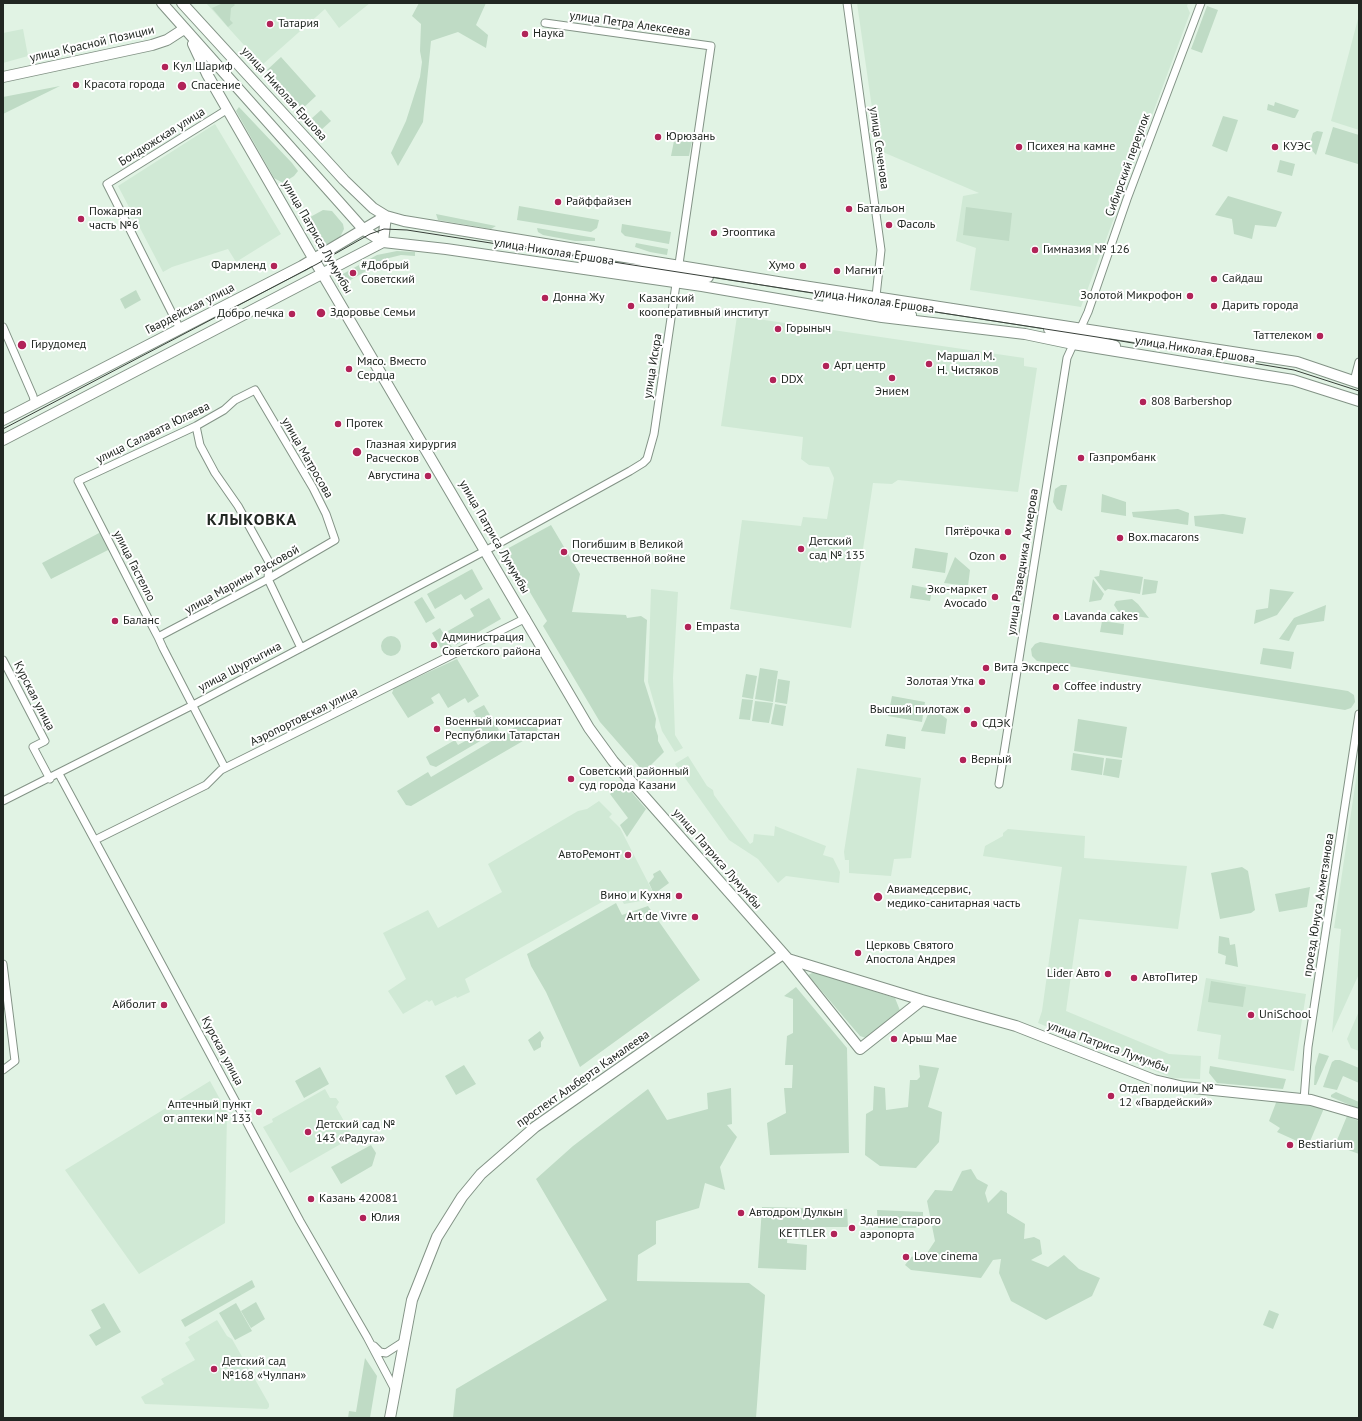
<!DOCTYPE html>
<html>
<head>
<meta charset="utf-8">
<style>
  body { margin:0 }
  #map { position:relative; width:1362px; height:1421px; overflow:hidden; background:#e1f3e4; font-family:"PT Sans",sans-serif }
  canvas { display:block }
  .frame { position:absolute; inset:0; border:4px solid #212722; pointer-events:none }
</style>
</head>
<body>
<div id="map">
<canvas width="1362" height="1421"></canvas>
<div class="frame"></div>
</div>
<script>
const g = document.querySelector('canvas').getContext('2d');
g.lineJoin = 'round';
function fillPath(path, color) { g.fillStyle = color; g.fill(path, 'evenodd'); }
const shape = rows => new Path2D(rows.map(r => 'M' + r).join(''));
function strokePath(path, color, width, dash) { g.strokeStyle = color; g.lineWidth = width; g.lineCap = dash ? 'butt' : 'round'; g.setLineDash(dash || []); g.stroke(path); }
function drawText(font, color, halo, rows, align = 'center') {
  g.font = font + ' "PT Sans",sans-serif'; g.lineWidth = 4; g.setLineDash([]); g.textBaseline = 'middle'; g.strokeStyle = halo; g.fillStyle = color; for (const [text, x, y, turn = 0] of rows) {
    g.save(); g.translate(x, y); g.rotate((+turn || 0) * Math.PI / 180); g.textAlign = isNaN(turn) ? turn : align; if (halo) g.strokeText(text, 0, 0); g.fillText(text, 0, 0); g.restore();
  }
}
const built = shape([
  [206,3,370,3,339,28,325,9,262,65],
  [857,3,1188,3,1187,6,1190,13,1081,307,970,290,976,248,956,241,963,196,979,193,878,150],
  [1359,15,1359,130,1331,121],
  [23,29,28,56,3,63,3,33],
  [215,124,281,234,236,262,228,249,172,267,163,272,118,186],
  [737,316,1024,358,1024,366,1037,368,1018,492,898,480,892,484,873,483,851,628,730,609,742,520,801,526,803,517,827,519,834,478,829,467,809,465,801,459,803,437,721,426],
  [651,589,678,592,673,678,675,735,683,748,675,752,662,731,648,682],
  [688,756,707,786,713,790,714,795,750,844,753,842,754,834,774,836,775,826,826,846,823,855,833,858,840,872,839,883,786,876,778,883,758,859,729,840,675,764],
  [1359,759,1359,974,1332,1033,1341,929,1334,928],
  [857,768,921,778,911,858,894,859,891,876,849,873,849,860,845,860,844,852],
  [599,801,612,814,609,817,620,828,655,896,652,899,624,904,618,893,465,979,470,992,457,998,456,996,435,1006,432,1000,429,1002,427,1000,403,1014,388,991,406,979,383,933,428,910,438,928,502,892,488,864,578,811,587,809],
  [1008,829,1085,836,1084,858,1187,866,1178,929,1079,919,1066,1011,1169,1054,1201,1056,1200,1079,1172,1078,1038,1023,1042,1011,1062,867,983,856,985,846,1003,836,1003,833],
  [1206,978,1306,994,1294,1071,1218,1059,1221,1035,1197,1031],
  [1359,1011,1359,1051,1351,1048,1347,1039],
  [210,1081,227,1112,225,1223,139,1274,65,1170],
  [325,1089,330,1098,336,1098,339,1102,336,1107,353,1137,290,1173,263,1127,273,1122,272,1119],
  [217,1320,227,1336,232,1339,269,1404,269,1407,267,1409,145,1404,141,1397,164,1384,161,1379,195,1360,185,1343,190,1340,188,1337]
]);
const green = shape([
  [223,3,233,3,235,5,231,8,230,20,233,23,228,27,212,8],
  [419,3,486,3,476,25,488,35,486,48,458,32,431,41,423,122,398,166,391,153,406,121,420,77,422,62,420,51,421,24,412,16],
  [1207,6,1218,10,1202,53,1191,49],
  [281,57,316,96,302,109,267,70],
  [60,86,3,114,3,97],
  [1275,102,1299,110,1295,118,1293,118,1267,110,1268,104,1274,106],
  [239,107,292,163,298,171,294,176,283,183,274,178,236,111],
  [321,110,331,121,321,130,311,119],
  [1223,116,1238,120,1227,152,1212,146],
  [1333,127,1359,135,1358,164,1325,154],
  [1317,131,1323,132,1316,155,1309,147,1313,133],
  [675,136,692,141,689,156,671,156],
  [1280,160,1295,164,1292,176,1277,172],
  [1228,196,1282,212,1276,227,1255,225,1252,239,1234,234,1232,219,1215,215],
  [519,206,599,220,597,228,591,232,517,220],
  [966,207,1012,213,1009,241,963,235],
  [323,210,332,211,343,224,344,229,339,239,324,248,316,246,303,221],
  [436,214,496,226,491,229,438,220],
  [622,224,671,232,669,244,625,236,621,232],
  [537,228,595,238,595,241,575,241,543,235,538,232],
  [636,243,668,249,667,255,650,252,635,247],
  [397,251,415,252,415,256,401,255,389,258,338,287,337,280,341,275,377,255],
  [136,290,141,300,125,309,120,299],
  [1061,485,1067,485,1062,511,1057,509,1053,502,1055,489],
  [1102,494,1126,502,1126,516,1101,512],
  [1178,509,1189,513,1188,525,1133,517,1132,512],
  [1223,514,1246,518,1243,534,1195,526,1194,516],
  [551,525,580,574,572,612,626,615,627,618,641,616,647,620,644,681,656,719,655,727,658,736,658,741,664,752,646,770,643,771,600,722,543,626,547,621,505,550],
  [101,532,110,549,51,579,42,563],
  [915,548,948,553,945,573,912,568],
  [955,557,970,570,968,586,944,583],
  [472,569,483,589,465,600,461,594,435,609,427,594],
  [1100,570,1143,577,1140,594,1108,589,1105,591,1094,577,1099,576],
  [1093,579,1104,594,1101,600,1089,602],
  [1144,579,1158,581,1156,593,1142,595],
  [912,585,932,589,930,601,910,598],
  [1270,589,1294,592,1277,615,1254,624,1256,610,1268,608],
  [422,597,435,618,426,623,414,602],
  [489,598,501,619,456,645,448,631,474,616,470,609],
  [1132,599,1138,604,1149,618,1120,614,1114,605,1116,601],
  [1326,605,1324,621,1297,625,1289,641,1279,639,1294,618],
  [1102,621,1124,624,1123,635,1100,632],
  [440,628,452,647,443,652,432,633],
  '381 646a10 10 0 1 1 20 0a10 10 0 1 1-20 0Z',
  [1040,642,1348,691,1354,695,1355,702,1351,708,1345,710,1037,661,1032,656,1031,649,1035,644],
  [1263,648,1294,652,1291,669,1260,664],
  [457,659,479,696,468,703,465,698,448,708,439,693,431,698,434,703,408,718,392,693,394,688],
  [760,668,778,671,773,702,755,699],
  [746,674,757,676,753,699,742,697],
  [778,679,790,681,787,704,775,702],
  [892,696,925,702,922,722,888,716],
  [742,699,753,700,750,720,739,719],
  [755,701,773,703,769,723,752,721],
  [775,704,786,706,783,726,771,724],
  [484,705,499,730,436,767,430,765,426,757,429,755,455,740,458,745,467,740,459,726,476,716,473,711],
  [931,707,947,719,945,734,921,731],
  [1078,719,1127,727,1122,758,1074,751],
  [527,720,537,722,538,729,535,734,411,806,406,805,397,791,428,772,431,777],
  [887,734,906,737,905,749,885,746],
  [1073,753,1104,758,1102,775,1071,770],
  [1106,758,1122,760,1119,778,1103,775],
  [621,786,628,788,646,809,627,837,620,825,628,818,610,794],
  [1242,867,1248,871,1255,910,1251,913,1220,919,1211,873],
  [660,870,669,883,654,894,649,883,654,877,653,874],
  [1310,887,1307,907,1279,912,1275,894],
  [616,903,622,915,648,906,700,980,580,1067,546,992,531,966,527,954],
  [1219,936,1229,938,1230,945,1235,944,1238,967,1225,964,1226,956,1218,953],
  [814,972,895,998,901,1013,866,1038,860,1036,808,975],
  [1211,981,1246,987,1243,1007,1208,1002],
  [796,987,847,1048,849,1153,770,1155,767,1123,786,1113,784,1088,792,1088,793,1065,785,1065,787,1036,793,1033,793,999,784,996],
  [540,1031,544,1038,541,1042,541,1047,534,1051,528,1040],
  [1319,1053,1329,1056,1316,1085,1314,1085,1315,1067],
  [1335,1060,1340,1060,1359,1068,1359,1083,1343,1076,1337,1090,1323,1087,1332,1062],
  [464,1065,476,1084,456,1095,445,1076],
  [919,1065,939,1068,928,1107,942,1112,939,1142,916,1168,880,1166,865,1155,866,1114,873,1110,874,1086,885,1088,886,1110,908,1107,910,1080,917,1080,920,1077],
  [1210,1066,1286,1079,1283,1089,1217,1083,1209,1073],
  [320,1067,329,1084,304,1098,295,1081],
  [731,1088,732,1124,727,1125,737,1137,720,1167,725,1190,705,1183,699,1208,656,1221,656,1244,638,1255,637,1281,749,1283,765,1295,756,1418,453,1418,456,1389,607,1300,536,1179,573,1146,648,1089,667,1120,708,1109,707,1093],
  [1336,1092,1359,1102,1359,1109,1331,1097,1331,1095],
  [1277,1100,1325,1106,1308,1146,1277,1132,1280,1128,1269,1121],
  [1347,1116,1359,1121,1359,1154,1335,1145],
  [371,1145,376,1153,372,1166,341,1184,331,1167],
  [971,1169,977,1179,988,1185,985,1193,988,1203,1001,1190,1007,1193,1007,1213,1025,1224,1024,1239,1034,1237,1040,1240,1042,1254,1031,1260,1048,1267,1064,1255,1079,1269,1100,1278,1092,1296,1046,1320,1011,1301,999,1273,1001,1259,993,1260,981,1278,911,1270,905,1265,911,1257,927,1253,935,1241,927,1201,935,1190,952,1191,962,1171],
  [762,1207,847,1209,848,1227,788,1227,787,1243,807,1245,806,1270,758,1268],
  [877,1210,923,1212,923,1225,915,1228,878,1228],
  [252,1280,255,1287,185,1327,181,1320],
  [256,1302,265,1319,251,1328,241,1311],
  [104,1303,121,1332,96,1346,89,1335,101,1328,91,1310],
  [236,1303,252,1331,235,1340,219,1313],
  [1269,1310,1279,1314,1273,1329,1263,1325],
  [365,1358,377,1376,370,1418,348,1418,349,1411,356,1412]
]);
const street = shape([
  [847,3,881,250,876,296],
  [3,327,33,396,35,404],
  [180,329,107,184,228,109],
  [1354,381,1359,362],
  [196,426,200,445,215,473,238,506,269,562,268,579,301,648],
  [158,637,268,579,335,540,326,514,313,488,255,390,235,400,224,410,196,426,78,481,148,618,158,637,163,648,195,710,225,768],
  [3,660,45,741,33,747,50,779],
  [59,774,300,1221,367,1337,395,1390],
  [999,784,1067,358,1088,312,1127,199,1201,3],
  [3,801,193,705,496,545,630,471,643,463,647,459,654,434,711,46,545,23],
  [95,840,206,785,221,770,526,618],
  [3,964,15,1061,3,1070],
  [1304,1100,1308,1047,1359,714],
  [374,1346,380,1352,386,1353,403,1342]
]);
const secondary = shape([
  [162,3,364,230,383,242,446,249,702,286,882,317,1025,334,1073,344,1293,380,1359,401],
  [182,3,344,180,373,208,386,216,404,221,790,284,1297,362,1359,383],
  [193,44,207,74,309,251,589,728,613,761,788,959,860,1049,922,1000],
  [3,77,152,45,167,40,184,29],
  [383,242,386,216],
  [585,264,708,277],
  [828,302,883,308,911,315],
  [1049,329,1097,340,1115,346],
  [3,420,302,266,386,216],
  [3,440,383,242],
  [788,959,922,1000,1016,1026,1154,1080,1184,1087,1311,1100,1359,1114],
  [390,1418,412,1300,437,1237,462,1197,481,1174,535,1127,783,954]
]);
const tram = shape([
  [3,429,317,264,370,234,384,229,407,230,1097,337,1294,370,1359,391]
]);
const markers = [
  [270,24,4,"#b12358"],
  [525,34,4,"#b12358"],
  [165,67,4,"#b12358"],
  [76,85,4,"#b12358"],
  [182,86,5,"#b12358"],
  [658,137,4,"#b12358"],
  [1019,147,4,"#b12358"],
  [1275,147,4,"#b12358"],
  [558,202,4,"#b12358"],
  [849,209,4,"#b12358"],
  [81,219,4,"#b12358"],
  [889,225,4,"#b12358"],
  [714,233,4,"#b12358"],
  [1035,250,4,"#b12358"],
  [274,266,4,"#b12358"],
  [803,266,4,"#b12358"],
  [837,271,4,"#b12358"],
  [353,273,4,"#b12358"],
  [1214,279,4,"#b12358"],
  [1190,296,4,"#b12358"],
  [545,298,4,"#b12358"],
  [631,306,4,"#b12358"],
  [1214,306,4,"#b12358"],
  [321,313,5,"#b12358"],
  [292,314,4,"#b12358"],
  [778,329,4,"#b12358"],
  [1320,336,4,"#b12358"],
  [22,345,5,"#b12358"],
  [929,364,4,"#b12358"],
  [826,366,4,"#b12358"],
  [349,369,4,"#b12358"],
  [892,378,4,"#b12358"],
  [773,380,4,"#b12358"],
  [1143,402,4,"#b12358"],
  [338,424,4,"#b12358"],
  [357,452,5,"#b12358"],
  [1081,458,4,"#b12358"],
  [428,476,4,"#b12358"],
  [1008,532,4,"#b12358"],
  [1120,538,4,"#b12358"],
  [801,549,4,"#b12358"],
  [564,552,4,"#b12358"],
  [1003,557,4,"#b12358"],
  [995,597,4,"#b12358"],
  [1056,617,4,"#b12358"],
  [115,621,4,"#b12358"],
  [688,627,4,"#b12358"],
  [434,645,4,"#b12358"],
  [986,668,4,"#b12358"],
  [982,682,4,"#b12358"],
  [1056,687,4,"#b12358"],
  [967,710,4,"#b12358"],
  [974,724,4,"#b12358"],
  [437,729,4,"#b12358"],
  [963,760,4,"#b12358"],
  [571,779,4,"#b12358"],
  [628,855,4,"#b12358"],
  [679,896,4,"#b12358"],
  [878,897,5,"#b12358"],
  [695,917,4,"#b12358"],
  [858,953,4,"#b12358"],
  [1108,974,4,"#b12358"],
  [1134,978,4,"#b12358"],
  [164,1005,4,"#b12358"],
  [1251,1015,4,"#b12358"],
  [894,1039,4,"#b12358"],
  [1111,1096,4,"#b12358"],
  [259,1112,4,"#b12358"],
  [308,1132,4,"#b12358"],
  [1290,1145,4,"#b12358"],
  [311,1199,4,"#b12358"],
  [741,1213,4,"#b12358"],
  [363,1218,4,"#b12358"],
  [852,1228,4,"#b12358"],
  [834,1234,4,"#b12358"],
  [906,1257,4,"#b12358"],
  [214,1369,4,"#b12358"]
];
const poiNames = [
  ["Татария",278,24],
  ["Наука",533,34],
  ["Кул Шариф",173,67],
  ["Красота города",84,85],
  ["Спасение",191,86],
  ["Юрюзань",666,137],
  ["Психея на камне",1027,147],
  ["КУЭС",1283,147],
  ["Райффайзен",566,202],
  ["Батальон",857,209],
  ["Пожарная",89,212],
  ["часть №6",89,226],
  ["Фасоль",897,225],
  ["Эгооптика",722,233],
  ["Гимназия № 126",1043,250],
  ["Фармленд",266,266,"right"],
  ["#Добрый",361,266],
  ["Советский",361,280],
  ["Хумо",795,266,"right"],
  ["Магнит",845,271],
  ["Сайдаш",1222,279],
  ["Золотой Микрофон",1182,296,"right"],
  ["Донна Жу",553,298],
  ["Казанский",639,299],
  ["кооперативный институт",639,313],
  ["Дарить города",1222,306],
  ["Здоровье Семьи",330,313],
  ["Добро печка",284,314,"right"],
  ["Горыныч",786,329],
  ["Таттелеком",1312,336,"right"],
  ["Гирудомед",31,345],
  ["Маршал М.",937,357],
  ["Н. Чистяков",937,371],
  ["Мясо. Вместо",357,362],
  ["Сердца",357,376],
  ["Арт центр",834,366],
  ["DDX",781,380],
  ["Энием",892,392,"center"],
  ["808 Barbershop",1151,402],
  ["Протек",346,424],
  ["Глазная хирургия",366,445],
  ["Расческов",366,459],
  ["Газпромбанк",1089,458],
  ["Августина",420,476,"right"],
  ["Пятёрочка",1000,532,"right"],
  ["Box.macarons",1128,538],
  ["Детский",809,542],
  ["сад № 135",809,556],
  ["Погибшим в Великой",572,545],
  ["Отечественной войне",572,559],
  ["Ozon",995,557,"right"],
  ["Эко-маркет",987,590,"right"],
  ["Avocado",987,604,"right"],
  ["Lavanda cakes",1064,617],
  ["Баланс",123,621],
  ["Empasta",696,627],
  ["Администрация",442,638],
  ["Советского района",442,652],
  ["Вита Экспресс",994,668],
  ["Золотая Утка",974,682,"right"],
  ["Coffee industry",1064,687],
  ["Высший пилотаж",959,710,"right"],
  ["Военный комиссариат",445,722],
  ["Республики Татарстан",445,736],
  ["СДЭК",982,724],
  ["Верный",971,760],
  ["Советский районный",579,772],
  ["суд города Казани",579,786],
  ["АвтоРемонт",620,855,"right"],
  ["Авиамедсервис,",887,890],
  ["медико-санитарная часть",887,904],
  ["Вино и Кухня",671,896,"right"],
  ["Art de Vivre",687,917,"right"],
  ["Церковь Святого",866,946],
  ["Апостола Андрея",866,960],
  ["Lider Авто",1100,974,"right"],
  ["АвтоПитер",1142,978],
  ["Айболит",156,1005,"right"],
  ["UniSchool",1259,1015],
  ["Арыш Мае",902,1039],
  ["Отдел полиции №",1119,1089],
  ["12 «Гвардейский»",1119,1103],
  ["Аптечный пункт",251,1105,"right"],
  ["от аптеки № 133",251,1119,"right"],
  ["Детский сад №",316,1125],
  ["143 «Радуга»",316,1139],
  ["Bestiarium",1298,1145],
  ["Казань 420081",319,1199],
  ["Автодром Дулкын",749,1213],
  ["Юлия",371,1218],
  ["Здание старого",860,1221],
  ["аэропорта",860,1235],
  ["KETTLER",826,1234,"right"],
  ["Love cinema",914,1257],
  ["Детский сад",222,1362],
  ["№168 «Чулпан»",222,1376]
];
const streetNames = [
  ["улица Петра Алексеева",630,24,8],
  ["улица Красной Позиции",92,44,-13],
  ["улица Николая Ершова",284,94,48],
  ["Бондюжская улица",162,137,-32],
  ["улица Сеченова",879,148,82],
  ["Сибирский переулок",1128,165,-70],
  ["улица Патриса Лумумбы",317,237,60],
  ["улица Николая Ершова",554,252,9],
  ["улица Николая Ершова",874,301,8],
  ["Гвардейская улица",190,309,-27],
  ["улица Николая Ершова",1195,350,9],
  ["улица Искра",653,366,-81],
  ["улица Салавата Юлаева",153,433,-26],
  ["улица Матросова",307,458,60],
  ["улица Патриса Лумумбы",494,537,60],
  ["улица Разведчика Ахмерова",1023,562,-81],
  ["улица Гастелло",134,566,63],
  ["улица Марины Расковой",242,580,-29],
  ["улица Шуртыгина",240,667,-28],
  ["Курская улица",34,696,63],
  ["Аэропортовская улица",304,717,-26],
  ["улица Патриса Лумумбы",717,859,49],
  ["проезд Юнуса Ахметзянова",1319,905,-81],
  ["улица Патриса Лумумбы",1108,1047,20],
  ["Курская улица",222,1051,62],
  ["проспект Альберта Камалеева",583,1079,-35]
];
const districtNames = [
  ["КЛЫКОВКА",252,520]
];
fillPath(built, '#d0e9d5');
fillPath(green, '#bfdbc5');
strokePath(street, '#839386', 9);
strokePath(secondary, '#839386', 12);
strokePath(street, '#fff', 7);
strokePath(secondary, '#fff', 10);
strokePath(tram, '#373e38', 1);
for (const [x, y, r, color] of markers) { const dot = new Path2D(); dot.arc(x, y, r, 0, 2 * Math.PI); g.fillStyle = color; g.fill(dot); strokePath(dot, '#fff', 1.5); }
drawText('12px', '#212722', '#fff', poiNames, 'left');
drawText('12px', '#212722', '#fff', streetNames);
g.letterSpacing = '1px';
drawText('bold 16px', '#212722', '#fff', districtNames);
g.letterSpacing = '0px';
</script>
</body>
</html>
